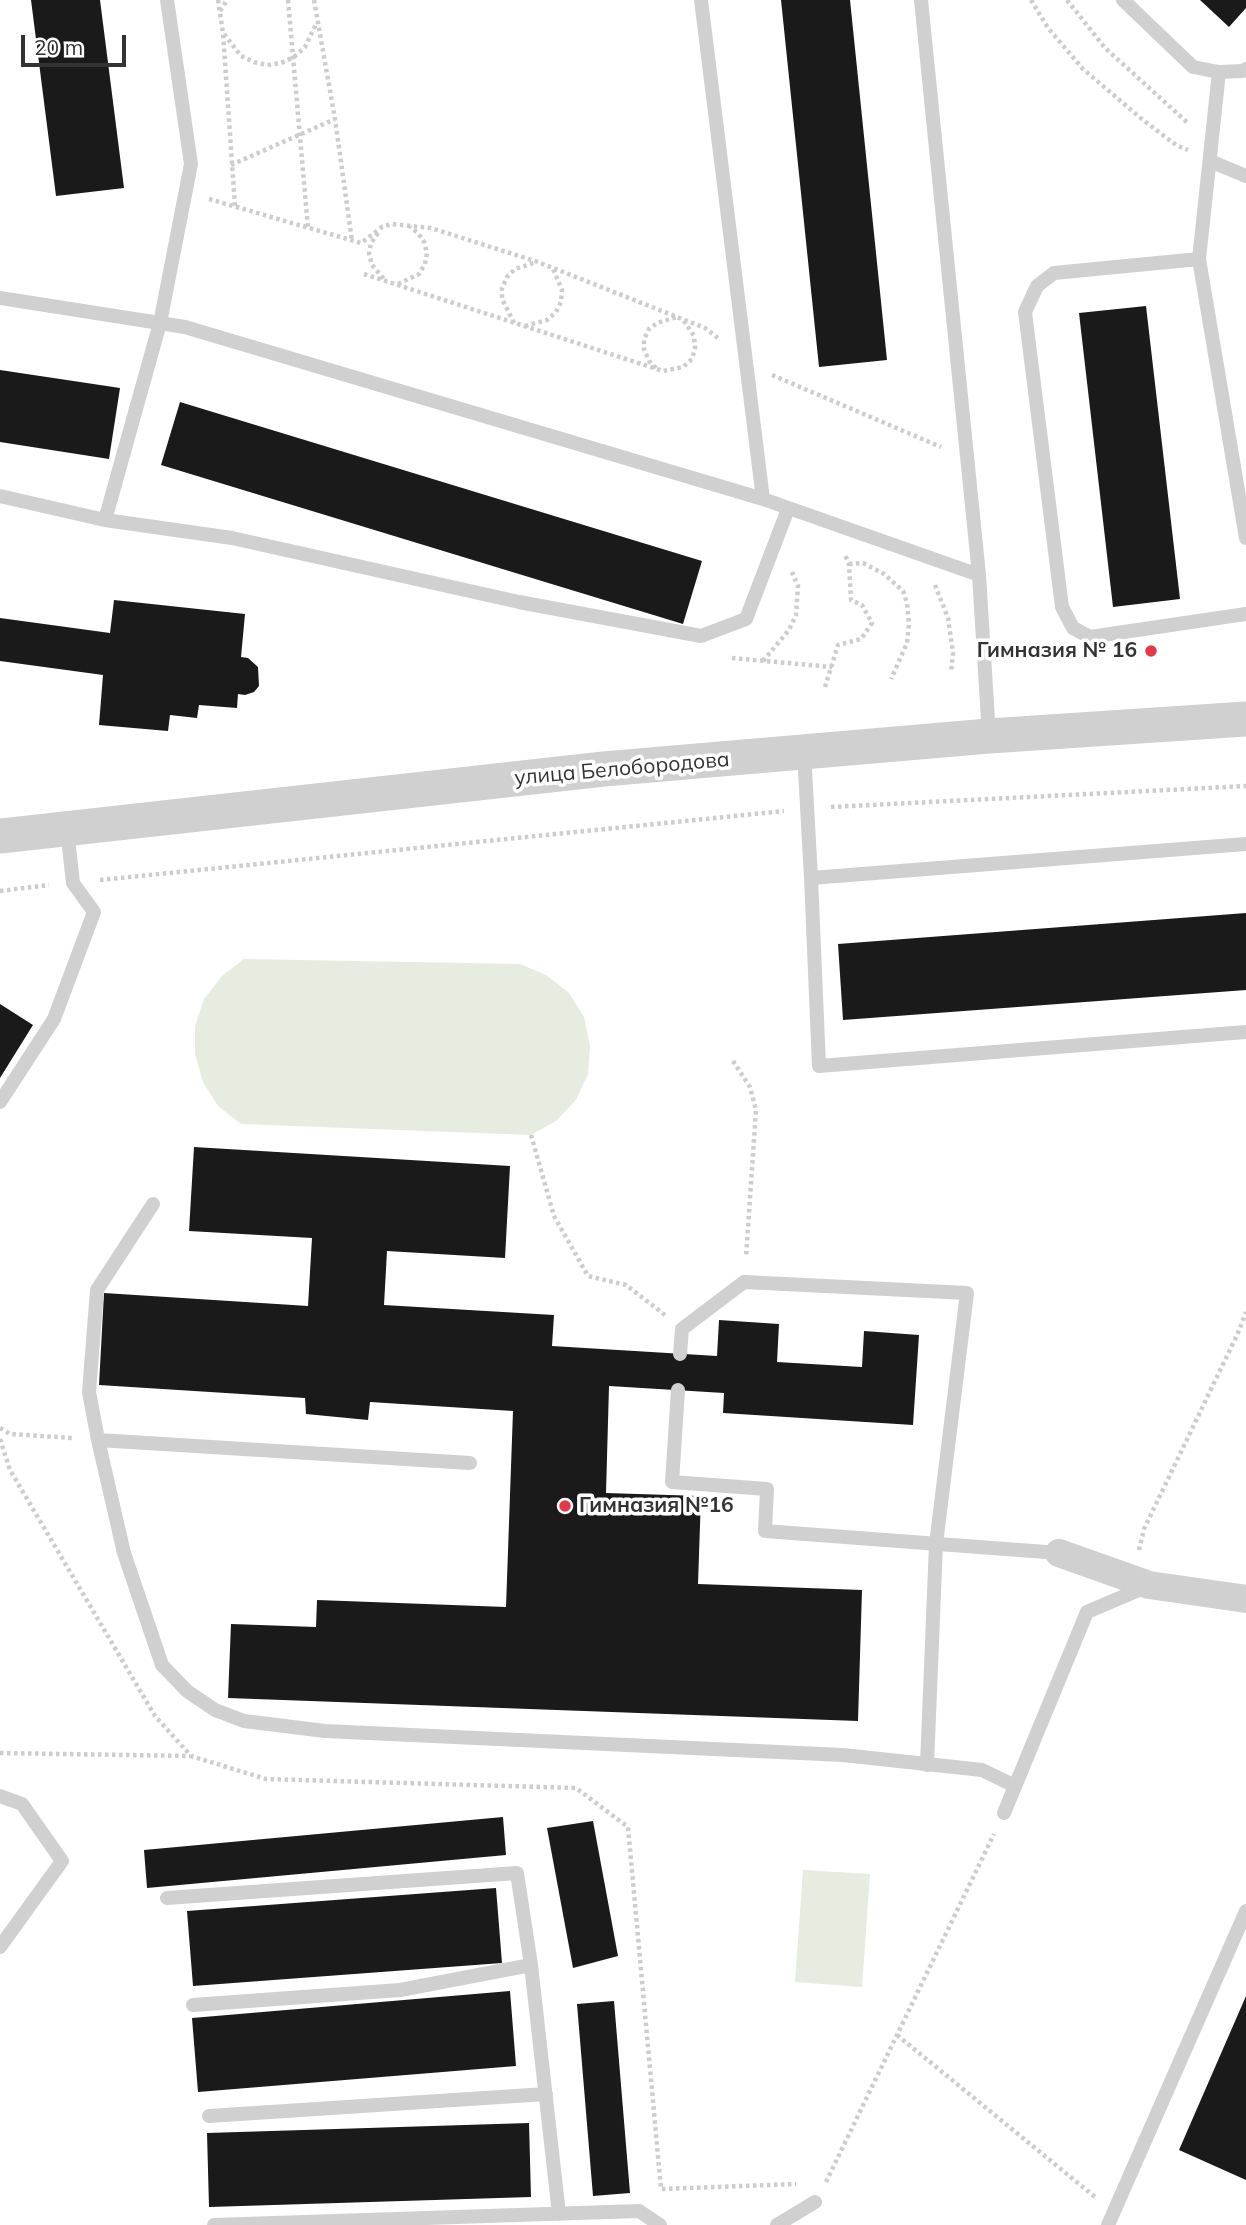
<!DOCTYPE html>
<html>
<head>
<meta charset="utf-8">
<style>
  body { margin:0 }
  #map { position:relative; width:1246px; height:2225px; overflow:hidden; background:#fff; font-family:Mulish,sans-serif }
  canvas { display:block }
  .scale { position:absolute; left:21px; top:35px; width:105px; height:32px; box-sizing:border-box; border:4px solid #333; border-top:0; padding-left:9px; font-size:21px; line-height:24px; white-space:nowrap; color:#333; -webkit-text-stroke:5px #fff; paint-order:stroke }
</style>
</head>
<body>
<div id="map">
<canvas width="1246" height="2225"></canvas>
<div class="scale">20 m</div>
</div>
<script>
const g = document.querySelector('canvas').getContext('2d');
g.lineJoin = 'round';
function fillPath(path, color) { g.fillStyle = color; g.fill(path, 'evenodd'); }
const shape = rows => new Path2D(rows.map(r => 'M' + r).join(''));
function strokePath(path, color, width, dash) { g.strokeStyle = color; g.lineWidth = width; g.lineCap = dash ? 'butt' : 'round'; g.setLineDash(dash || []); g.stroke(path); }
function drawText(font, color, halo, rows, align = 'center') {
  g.font = font + ' Mulish,sans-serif'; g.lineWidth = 7; g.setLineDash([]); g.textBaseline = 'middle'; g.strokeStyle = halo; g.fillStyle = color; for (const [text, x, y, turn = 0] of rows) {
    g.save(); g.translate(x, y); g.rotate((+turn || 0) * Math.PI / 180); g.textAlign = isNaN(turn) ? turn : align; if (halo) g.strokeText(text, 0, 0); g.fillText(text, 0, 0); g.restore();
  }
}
const green = shape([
  [244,959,520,964,546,975,569,993,584,1017,590,1046,588,1074,576,1100,556,1121,531,1135,241,1124,218,1106,203,1082,195,1054,195,1026,204,999,222,976],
  [803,1870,870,1874,862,1987,795,1982]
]);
const building = shape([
  [31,0,100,0,124,188,56,196],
  [781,0,850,0,887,360,819,367],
  [1200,0,1246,0,1246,8,1229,27],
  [1146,306,1180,599,1113,607,1079,313],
  [0,370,120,388,109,459,0,442],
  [180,402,702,561,683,624,161,465],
  [114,600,245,614,241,657,248,658,258,667,259,686,254,692,245,695,238,694,237,708,199,705,197,718,170,715,168,731,99,725,103,675,0,661,0,618,110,633],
  [1246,913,1246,990,843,1020,838,944],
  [0,1004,33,1025,0,1078],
  [194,1147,510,1166,505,1258,387,1251,384,1305,554,1315,552,1346,717,1356,719,1320,779,1324,777,1362,862,1367,864,1331,919,1335,913,1425,723,1413,724,1393,609,1386,606,1493,701,1496,698,1584,862,1590,858,1721,228,1698,231,1624,316,1627,317,1600,506,1607,513,1411,370,1402,368,1420,306,1414,305,1398,99,1385,104,1293,308,1306,312,1238,189,1231],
  [503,1817,506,1855,147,1888,144,1850],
  [593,1821,618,1956,573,1968,547,1828],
  [496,1888,502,1963,193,1986,187,1911],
  [510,1991,516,2066,198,2092,192,2018],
  [1246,1996,1246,2180,1179,2150],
  [614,2001,630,2193,593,2196,577,2004],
  [529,2123,531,2197,209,2207,207,2133]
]);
const path = shape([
  [218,0,223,33,235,206],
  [288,0,308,228],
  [314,0,335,119,352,241],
  [1031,0,1048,28,1083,69,1143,120,1176,145,1188,150],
  [1067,0,1105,48,1189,124],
  [220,11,227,0],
  [224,34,241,56,254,62,267,65,281,63,294,57,305,47,316,24],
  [231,165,335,119],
  [209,199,361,243,382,227,391,224,431,228,538,262,705,328,719,339],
  [378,233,371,243,369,254,372,265,384,279],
  [364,274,663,371,683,367,692,359,695,348,694,336,682,318],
  [398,284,419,274,425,264,427,253,424,242,418,233,410,227],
  [514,323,502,299,502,288,507,277,515,269,537,262],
  [525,326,547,320,556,312,561,302,562,290,553,269],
  [656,368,649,361,644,349,644,339,649,329,657,323,677,317],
  [772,375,941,447],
  [849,564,863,563,884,574,903,591,907,603,909,624,907,643,891,679],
  [935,585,948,618,953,653,951,672],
  [732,658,832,667],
  [763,661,789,630,796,615,798,586,792,572],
  [825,687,838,645,861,639,872,623,862,605,851,600,849,564,845,555],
  [831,807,1246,786],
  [100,880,784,811],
  [0,891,49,885],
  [733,1061,750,1087,756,1110,746,1257],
  [531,1135,554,1216,588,1276,626,1285,665,1315],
  [0,1428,10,1434,72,1438],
  [0,1439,10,1470,155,1716,191,1756,266,1779,576,1788,628,1827,661,2189,796,2184],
  [1139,1550,1144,1529,1238,1333,1246,1312],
  [0,1753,190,1756],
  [897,2035,1095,2197],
  [826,2182,994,1834]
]);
const service = shape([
  [701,0,763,499],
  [921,0,979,575,989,736],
  [1123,0,1193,67,1219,72,1243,71,1246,69],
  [1219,72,1199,259,1246,538],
  [1210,161,1246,176],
  [1199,259,1054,273,1037,286,1025,312,1062,607,1073,628,1090,637,1246,614],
  [0,298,185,327,763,499,979,575],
  [0,496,105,520,232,538,519,602,701,636,746,619,788,509],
  [105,520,160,323,191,164,167,0],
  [804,752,811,878,1246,844],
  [811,878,819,1066,1246,1032],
  [0,1102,54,1019,94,912,73,883,67,829],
  [153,1204,97,1290,89,1392,98,1440,470,1463],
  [680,1354,682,1329,744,1282,967,1293,936,1544,927,1765],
  [678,1390,672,1482,767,1489,765,1531,1059,1553],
  [98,1440,124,1553,162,1665,187,1691,215,1710,244,1721,325,1731,843,1755,982,1770,1015,1786],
  [0,1796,22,1804,62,1861,0,1947],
  [1004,1813,1087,1612,1148,1586],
  [167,1898,517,1873,531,1965,559,2214],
  [193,2005,400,1990,531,1965],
  [209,2116,546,2094],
  [214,2225,639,2211,660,2225],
  [777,2225,815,2202],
  [1108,2225,1246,1911]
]);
const minor = shape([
  [1059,1553,1149,1585,1246,1599]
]);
const tertiary = shape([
  [0,836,604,769,989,736,1246,719]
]);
const markers = [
  [1151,651,7,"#e63946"],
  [565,1506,7,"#e63946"]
];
const poiNames = [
  ["Гимназия № 16",1137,651],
  ["Гимназия №16",579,1506,"left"]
];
const streetNames = [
  ["улица Белобородова",622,769,-5]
];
fillPath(green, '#e6ecdf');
fillPath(building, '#1a1a1a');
strokePath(path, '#cdcdcd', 4.5, [3.5, 3.5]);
strokePath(service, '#d0d0d0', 14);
strokePath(minor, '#d0d0d0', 28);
strokePath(tertiary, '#d0d0d0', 35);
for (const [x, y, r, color] of markers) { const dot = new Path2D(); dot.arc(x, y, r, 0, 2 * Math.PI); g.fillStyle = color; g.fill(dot); strokePath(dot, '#fff', 2.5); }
drawText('bold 21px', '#333', '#fff', poiNames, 'right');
drawText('21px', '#333', '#fff', streetNames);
</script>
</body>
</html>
